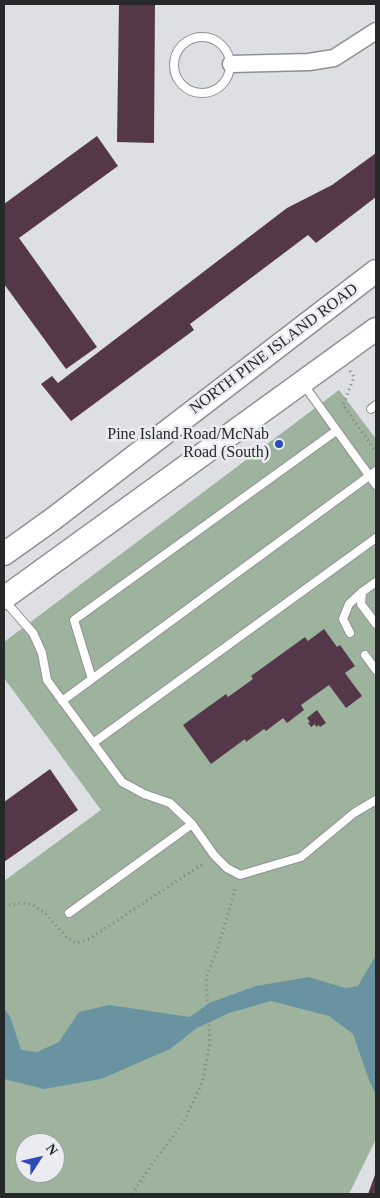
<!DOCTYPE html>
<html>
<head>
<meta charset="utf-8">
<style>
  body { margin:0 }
  #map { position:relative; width:380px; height:1198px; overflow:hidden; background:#dedfe2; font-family:"Times New Roman",serif }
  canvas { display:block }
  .frame { position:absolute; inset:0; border:5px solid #272829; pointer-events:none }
  .north { position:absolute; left:15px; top:1133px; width:50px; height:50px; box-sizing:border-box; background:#ebecf0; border:1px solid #9d9ea0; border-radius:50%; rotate:55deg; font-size:14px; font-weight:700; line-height:20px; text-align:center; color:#272829 }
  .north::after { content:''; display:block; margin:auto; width:18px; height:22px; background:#2f4abb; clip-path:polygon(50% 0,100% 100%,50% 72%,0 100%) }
</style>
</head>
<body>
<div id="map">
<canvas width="380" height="1198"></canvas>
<div class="frame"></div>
<div class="north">N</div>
</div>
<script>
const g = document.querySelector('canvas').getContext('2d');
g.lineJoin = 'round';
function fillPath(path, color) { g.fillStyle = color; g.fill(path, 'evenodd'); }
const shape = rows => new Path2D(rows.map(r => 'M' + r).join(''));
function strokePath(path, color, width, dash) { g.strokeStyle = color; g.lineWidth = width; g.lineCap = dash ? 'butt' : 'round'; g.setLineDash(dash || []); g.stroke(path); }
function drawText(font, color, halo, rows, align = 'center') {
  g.font = font + ' "Times New Roman",serif'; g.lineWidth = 5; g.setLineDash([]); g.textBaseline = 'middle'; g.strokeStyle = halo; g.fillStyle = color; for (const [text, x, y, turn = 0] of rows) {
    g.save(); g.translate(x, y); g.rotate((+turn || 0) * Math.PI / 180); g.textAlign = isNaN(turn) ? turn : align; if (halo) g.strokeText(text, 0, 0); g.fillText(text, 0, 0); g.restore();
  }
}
const green = shape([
  [339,390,376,439,376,1139,349,1194,4,1194,4,881,101,810,4,678,4,642],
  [25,1143,55,1143,55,1173,25,1173]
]);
const water = shape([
  [376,955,376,1095,369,1080,353,1034,329,1016,271,1001,229,1013,197,1028,170,1049,101,1079,44,1089,4,1079,4,1009,10,1016,21,1050,37,1052,59,1042,79,1012,109,1005,190,1017,209,1003,256,986,309,977,345,988,358,986]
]);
const building = shape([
  [119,4,155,4,154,143,117,142],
  [97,136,118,166,19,238,97,347,66,369,4,284,4,248,5,247,4,245,4,204],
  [376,153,376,197,316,243,308,235,190,324,194,330,71,421,41,384,52,376,58,383,287,208,332,185],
  [324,629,337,647,340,645,355,666,345,673,362,696,346,708,329,685,301,705,304,710,287,723,283,718,266,731,264,729,246,742,245,739,211,764,183,725,226,694,228,697,253,679,251,676,305,637,308,641],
  [317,710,326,723,320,727,319,725,316,727,315,724,311,727,308,723,310,722,307,718],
  [50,769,78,810,4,862,4,802],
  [376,1172,376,1194,368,1194]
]);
const path = shape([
  [350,371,354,377,343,405,376,452],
  [4,906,21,903,33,905,45,913,67,938,76,943,89,939,204,863],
  [132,1194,155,1160,183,1123,202,1083,210,1043,206,978,218,947,236,886]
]);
const lane = shape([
  '174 65a28 28 0 1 1 56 0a28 28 0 1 1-56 0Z',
  [304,385,376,485],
  [371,409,376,405],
  [362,592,361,604,376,624],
  [4,600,33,633,42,653,47,680,122,782,144,794,170,803,192,824,214,855,227,868,240,875,301,857,354,813,376,800],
  [350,633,343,619,349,604,362,592,376,582],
  [365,655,376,670],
  [92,679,74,620,336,431],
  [62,701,376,471],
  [93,743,376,538],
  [69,913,192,824]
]);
const street = shape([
  [231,64,309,62,334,58,376,31]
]);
const secondary = shape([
  [4,554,53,519,376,271],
  [4,598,376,329]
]);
const markers = [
  [279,444,5,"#2f4abb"]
];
const streetNames = [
  ["NORTH PINE ISLAND ROAD",274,349,-37]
];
const poiNames = [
  ["Pine Island Road/McNab",269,435],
  ["Road (South)",269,453]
];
fillPath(green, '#9db39e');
fillPath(water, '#6a93a1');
fillPath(building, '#54384a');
strokePath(lane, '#909094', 10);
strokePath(street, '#909094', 19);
strokePath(secondary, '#909094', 25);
strokePath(path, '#7f8082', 3, [1, 4]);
strokePath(lane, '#fff', 8);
strokePath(street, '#fff', 16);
strokePath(secondary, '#fff', 22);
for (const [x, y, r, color] of markers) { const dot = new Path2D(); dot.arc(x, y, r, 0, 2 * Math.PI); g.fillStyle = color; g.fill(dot); strokePath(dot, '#ebecf0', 2); }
drawText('16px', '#272829', '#ebecf0', streetNames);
drawText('16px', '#272829', '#ebecf0', poiNames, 'right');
</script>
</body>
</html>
